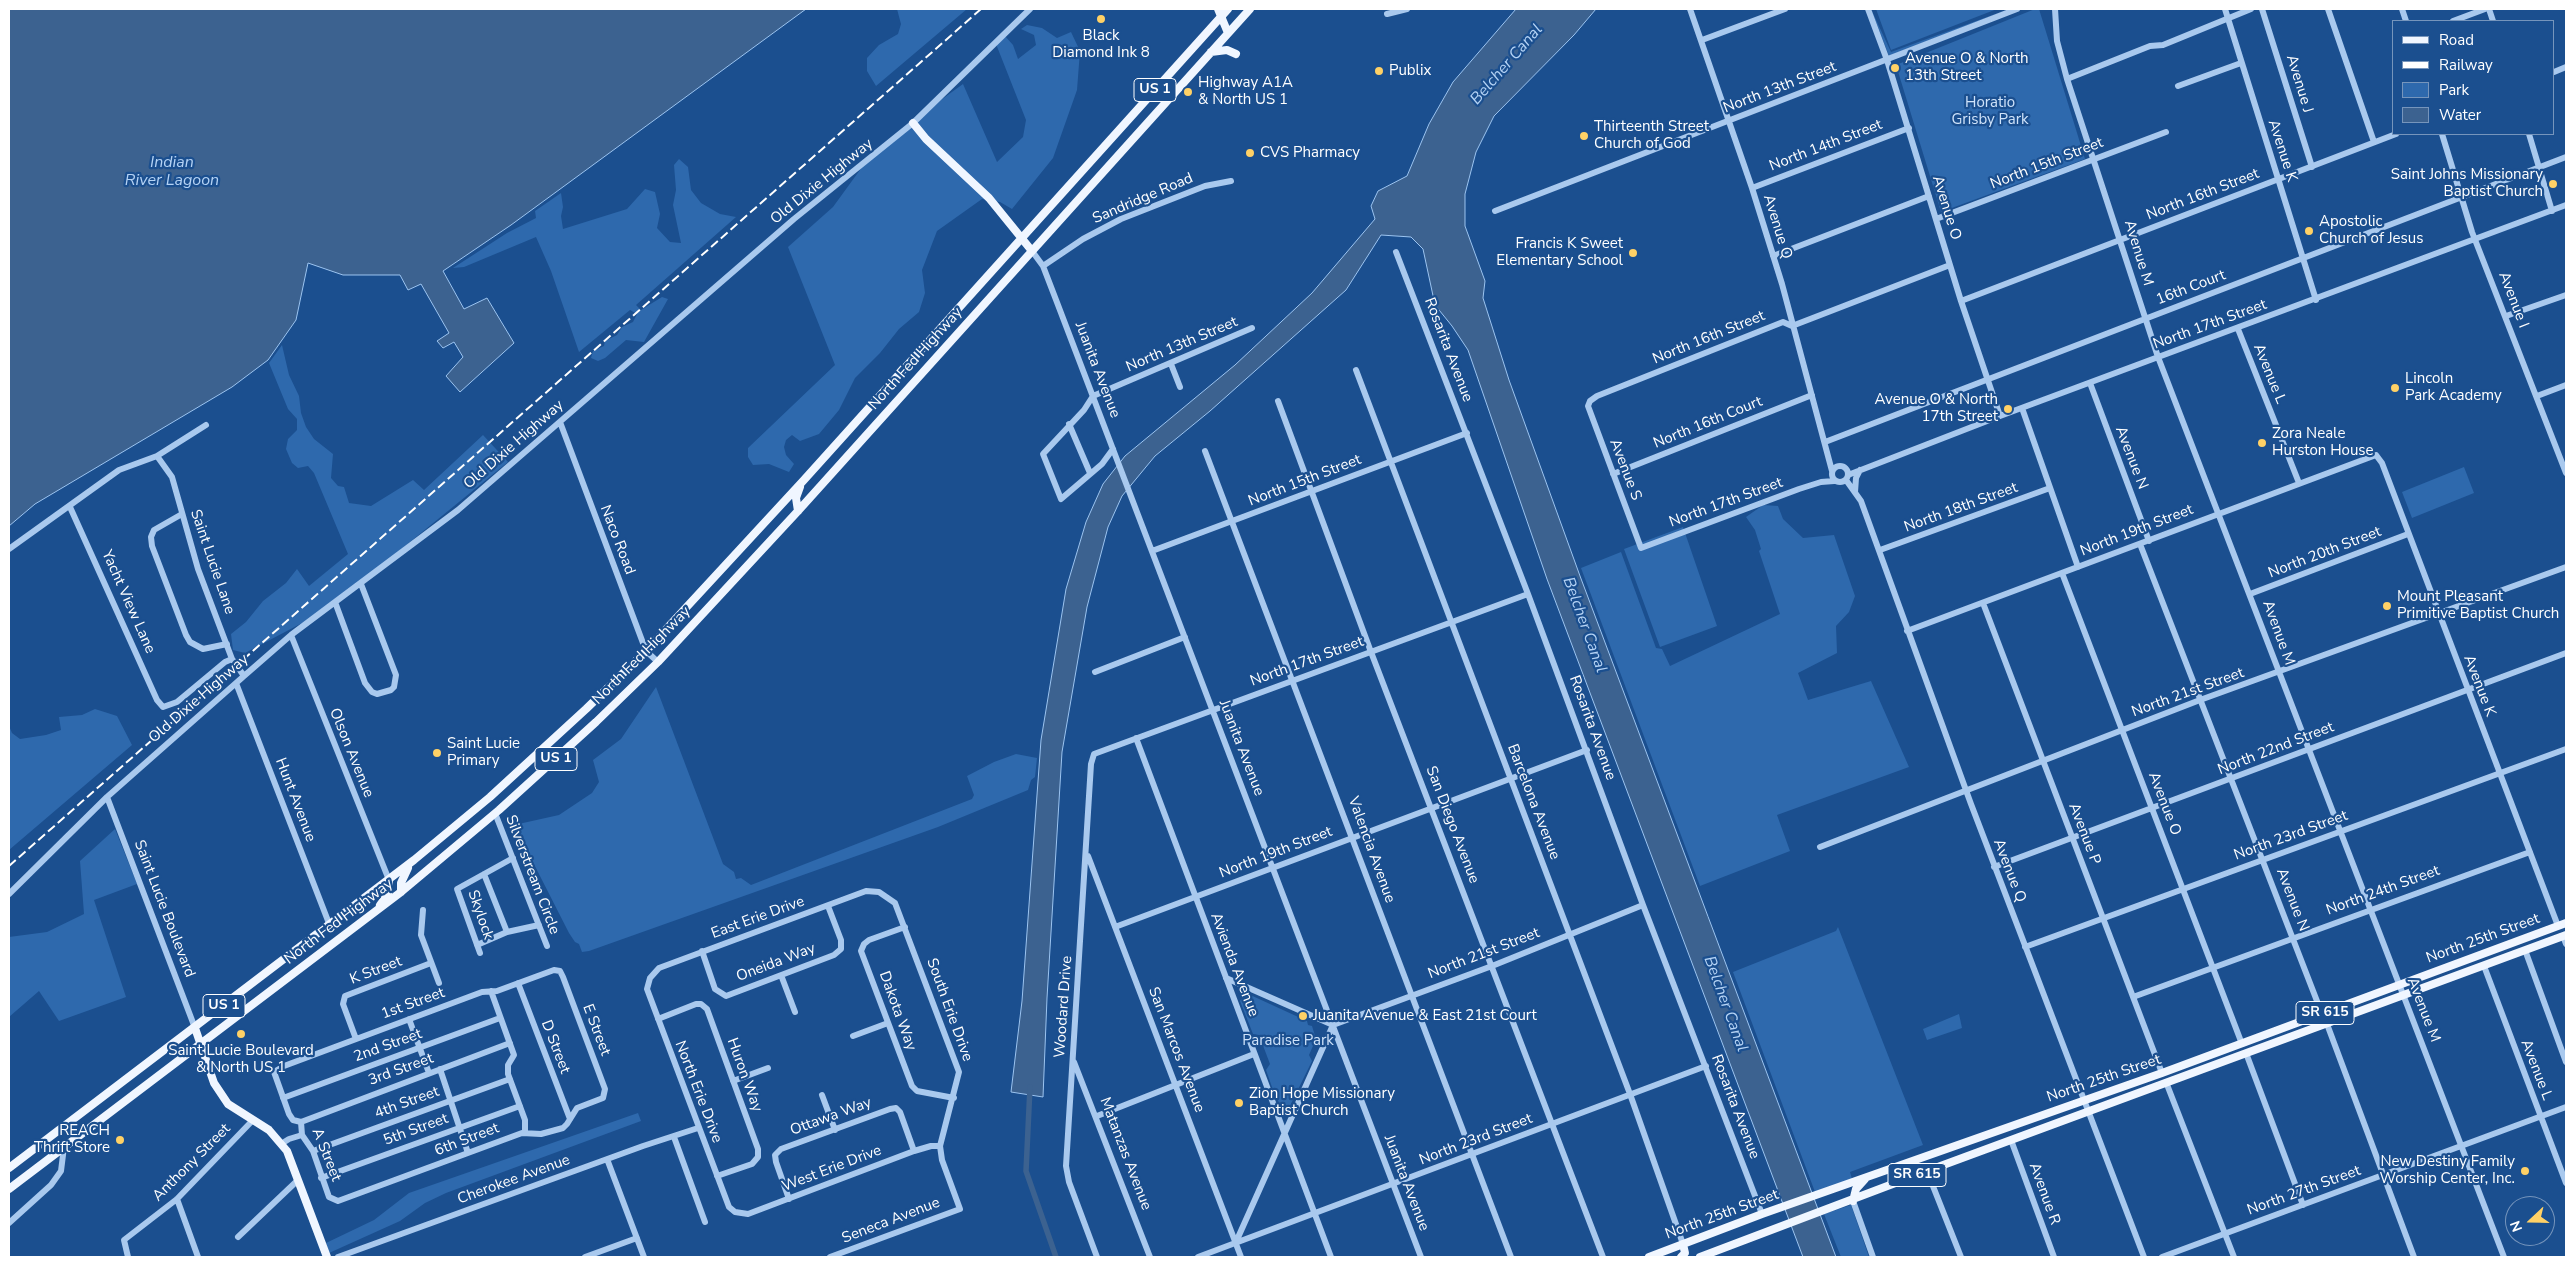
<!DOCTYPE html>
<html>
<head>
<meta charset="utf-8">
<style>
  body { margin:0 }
  #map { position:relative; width:2575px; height:1266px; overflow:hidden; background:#1b4f8f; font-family:"Nunito Sans",sans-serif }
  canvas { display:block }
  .frame { position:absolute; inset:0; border:10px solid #fff; pointer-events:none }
  .legend { position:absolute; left:2392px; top:20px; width:162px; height:115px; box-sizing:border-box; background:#1b4f8f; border:1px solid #7695bc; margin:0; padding:6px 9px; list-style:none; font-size:15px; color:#fff }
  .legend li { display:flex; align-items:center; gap:10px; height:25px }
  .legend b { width:25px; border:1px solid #7695bc }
  .north { position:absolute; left:2505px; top:1196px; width:50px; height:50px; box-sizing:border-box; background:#1b4f8f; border:1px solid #7695bc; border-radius:50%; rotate:249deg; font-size:14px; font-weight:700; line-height:20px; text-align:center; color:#fff }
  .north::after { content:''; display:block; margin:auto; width:18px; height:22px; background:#ffd166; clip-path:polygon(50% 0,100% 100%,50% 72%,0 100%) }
</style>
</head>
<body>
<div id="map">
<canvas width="2575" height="1266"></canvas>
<div class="frame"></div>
<ul class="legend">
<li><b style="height:6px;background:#f0f6ff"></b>Road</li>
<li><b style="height:6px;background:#fff"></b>Railway</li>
<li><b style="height:14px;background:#2e69ad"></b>Park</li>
<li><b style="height:14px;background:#3c6290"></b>Water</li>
</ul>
<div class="north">N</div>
</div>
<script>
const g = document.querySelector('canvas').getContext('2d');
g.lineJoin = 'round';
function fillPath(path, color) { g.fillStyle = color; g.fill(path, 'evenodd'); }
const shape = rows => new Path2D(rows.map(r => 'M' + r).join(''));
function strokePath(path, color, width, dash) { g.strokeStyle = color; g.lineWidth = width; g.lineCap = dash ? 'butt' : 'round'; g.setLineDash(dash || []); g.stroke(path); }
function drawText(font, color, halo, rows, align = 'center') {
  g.font = font + ' "Nunito Sans",sans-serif'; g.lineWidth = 4.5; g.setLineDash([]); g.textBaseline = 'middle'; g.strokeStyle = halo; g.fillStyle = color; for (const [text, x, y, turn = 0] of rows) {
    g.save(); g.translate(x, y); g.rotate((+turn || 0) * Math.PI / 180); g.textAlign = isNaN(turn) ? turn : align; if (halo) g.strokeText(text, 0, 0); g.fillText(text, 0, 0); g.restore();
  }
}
const green = shape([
  [897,9,967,9,876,86,867,71,867,58,879,45,898,34,901,24],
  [1871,9,1891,52,2009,9,1889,56],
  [1876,9,1997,9,1891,50],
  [2035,9,2039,9,2085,159,1941,212,1896,65],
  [1027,25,1042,28,1057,38,1071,32,1080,51,1077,90,1053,158,1012,209,1000,202,982,199,937,231,922,270,925,293,919,312,899,329,880,353,855,378,839,410,819,434,800,441,792,435,786,440,784,447,786,455,794,464,789,472,769,464,753,465,748,457,748,448,835,365,788,247,833,207,865,163,909,123,963,84,997,162,1023,137,1026,120,996,44,1005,36,1013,45,1018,59,1036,45,1034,35,1021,29],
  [679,159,688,167,691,190,701,203,720,214,736,217,636,305,641,310,662,297,668,299,644,342,626,340,605,358,598,361,591,358,593,351,604,346,605,341,617,335,622,327,633,322,637,314,630,310,579,352,551,271,536,237,464,267,453,268,507,233,536,218,535,211,561,193,563,207,561,216,563,229,627,209,645,189,655,192,660,214,657,228,670,242,681,243,673,205,676,190,674,165],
  [282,345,289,375,299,396,301,413,306,427,314,439,333,454,331,478,338,486,344,487,349,503,371,506,413,480,424,490,483,435,508,462,383,564,304,622,245,653,233,650,231,634,246,622,263,601,286,583,297,569,309,586,348,554,314,473,308,466,298,468,292,463,286,449,288,439,297,430,297,419,288,409,269,363],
  [2464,467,2474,493,2412,518,2402,492],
  [1763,505,1778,506,1783,519,1803,538,1834,535,1855,596,1849,612,1836,626,1837,653,1798,673,1808,700,1871,681,1909,767,1777,815,1790,851,1700,886,1581,568,1621,552,1656,648,1662,649,1670,666,1780,614,1759,551,1761,549,1755,530,1746,517],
  [1683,527,1717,626,1660,647,1624,549],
  [656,687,723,864,734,872,736,879,741,878,751,885,972,799,974,795,967,776,994,762,1016,754,1037,758,1035,777,1031,780,1028,790,938,827,589,951,582,952,579,944,575,942,569,933,514,825,559,815,592,793,599,782,593,760,621,739],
  [95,709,117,716,132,745,9,850,9,726,12,733,20,739,46,735,61,730,59,717,82,715],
  [115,829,137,884,94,900,126,997,59,1021,39,991,9,1017,9,937,47,932,84,914,80,861],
  [1838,927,1923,1145,1850,1172,1852,1179,1815,1192,1733,972,1836,931],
  [1246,993,1307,1021,1308,1025,1312,1026,1316,1039,1309,1055,1312,1061,1288,1110,1282,1109,1273,1090,1266,1070,1270,1064,1259,1035,1253,1034,1240,1001],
  [1959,1014,1962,1028,1927,1040,1923,1029],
  [638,1113,641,1121,446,1193,425,1203,400,1221,329,1253,326,1243,374,1220,409,1193],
  [1851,1205,1869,1257,1841,1257,1824,1214]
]);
const water = shape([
  [9,9,806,9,511,225,443,271,464,309,487,298,514,343,460,392,446,376,463,357,454,342,443,348,437,341,449,333,421,284,408,290,400,275,343,275,308,263,296,320,268,360,232,387,35,504,9,526,9,9],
  [1516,9,1596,9,1574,35,1494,116,1476,152,1465,194,1465,226,1485,281,1483,298,1509,380,1580,576,1836,1257,1803,1257,1547,579,1468,350,1452,326,1435,305,1423,249,1411,237,1381,235,1346,290,1210,411,1155,456,1122,496,1108,527,1087,607,1062,752,1047,998,1043,1097,1011,1092,1022,1001,1041,740,1066,589,1086,522,1103,484,1125,456,1235,365,1312,293,1375,219,1371,206,1378,191,1407,176,1429,124,1453,82,1516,9]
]);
const canal = shape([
  [1030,1087,1026,1171,1056,1257]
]);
const minor = shape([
  [1690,9,1752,188,1782,284,1832,471],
  [1868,9,1887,60,1961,301,2000,416],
  [2055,9,2057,41,2067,79,2158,357,2504,1257],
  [2225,9,2316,300],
  [2262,9,2312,167],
  [2328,9,2374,142],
  [2402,9,2406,21],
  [2489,9,2493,21],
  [1387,14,1407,9],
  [2453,21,2485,9],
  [1702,40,1785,9],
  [2554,72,2566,67],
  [2067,79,2150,46,2163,45,2251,9],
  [2178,86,2241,63],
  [2442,134,2472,232,2566,473],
  [2529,134,2552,211],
  [1752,188,1909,128],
  [1495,211,2017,9],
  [1936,219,2166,132],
  [1032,251,1043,266,1058,305,1421,1257],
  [1396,252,1528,594,1643,905,1762,1214],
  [1773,256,1929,196],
  [1043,266,1083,239,1121,219,1205,186,1231,181],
  [1961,301,2396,134],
  [2506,316,2566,295],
  [2238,329,2299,483],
  [1171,364,1180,387],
  [1356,370,1630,1094,1683,1244],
  [2090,383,2149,541],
  [2537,396,2566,385],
  [1278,401,1371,652,1603,1257],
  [2022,408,2078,567],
  [560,422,646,651,658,662],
  [1069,424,1090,473],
  [1825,442,2566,157],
  [1113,449,1102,464,1061,499,1043,454,1084,410,1093,396,1252,328],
  [1205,451,1511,1257],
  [157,456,172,477,198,569,232,659,244,676],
  '1832 474a8 8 0 1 1 16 0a8 8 0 1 1-16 0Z',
  [1613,474,1812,395],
  [1848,475,2000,416,2566,205],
  [1846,480,1861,501,1971,804,2144,1257],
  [1834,481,1821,482,1799,489,1641,548,1588,406,1590,401,1597,396,1783,322,1792,326,1950,265],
  [1855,492,1856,478,1860,470],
  [70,507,157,700,163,707,177,702,225,662,232,659],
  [182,514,154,530,151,537,152,546,186,635,190,642,203,649,227,644],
  [2140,544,2322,1014],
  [9,549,119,470,157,456,206,425],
  [1880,550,2050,488],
  [1152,551,1467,433],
  [2062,573,2242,1044],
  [2250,594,2408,534],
  [335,602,365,683,372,692,377,694,391,690,394,687,396,675,361,584],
  [1983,603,2162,1073],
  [1907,631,2376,455,2382,463,2558,926],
  [291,635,389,880],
  [1095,672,1185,637],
  [236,683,330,926],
  [1136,738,1331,1257],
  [107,797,195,1028],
  [495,813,547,946],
  [1820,847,2200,700,2566,567],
  [1088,856,1241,1257],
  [1994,867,2566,653],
  [484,874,507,932],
  [9,894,107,797,244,676,291,635,458,510,794,219,913,123,1030,9],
  [423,910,421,935,439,983],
  [905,927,869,940,864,944,861,951,912,1086,917,1091,954,1098],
  [1115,927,1587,750],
  [2563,936,2566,944],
  [477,945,507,932,539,925],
  [2025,947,2566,749],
  [2525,950,2566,1062],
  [702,951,715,989,726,996,834,955,841,949,841,940,828,906],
  [480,953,457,889,513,858],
  [2484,966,2566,1183],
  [554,970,560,971,563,977,605,1089,603,1098,577,1108,567,1124,563,1128,541,1134,522,1133,338,1201,329,1197,313,1151,302,1135,301,1122,293,1120,289,1114,274,1072,284,1066,482,992,497,991,554,970],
  [781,975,795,1012],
  [1226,978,1333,1025],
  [518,983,570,1119],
  [491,991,514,1055,508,1065,508,1074,525,1120,525,1133],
  [2133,997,2530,852],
  [409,1019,429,1073],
  [658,1019,696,1004,701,1004,707,1009,758,1149,758,1157,752,1164,717,1176],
  [2327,1024,2414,1257],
  [1333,1025,1492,966,1643,905],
  [853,1036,888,1023],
  [356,1039,343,1004,345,996,431,963],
  [2246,1053,2303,1205],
  [1074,1062,1150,1257],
  [440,1069,468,1153],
  [733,1081,768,1068],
  [2166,1082,2234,1257],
  [822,1095,835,1130],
  [283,1098,500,1018],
  [1097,1116,1254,1054],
  [301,1122,510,1043],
  [674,1137,705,1222],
  [2011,1140,2054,1257],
  [281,1144,289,1139,302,1135],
  [313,1151,510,1079],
  [607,1159,644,1257],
  [1927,1171,1961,1257],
  [321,1178,520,1106],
  [177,1199,198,1257],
  [789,1199,776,1162,775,1155,781,1149,890,1109,896,1108,900,1112,914,1151],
  [1853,1201,1873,1257],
  [9,1223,51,1185,61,1171,64,1147],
  [238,1237,298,1180],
  [1236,1242,1333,1025],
  [128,1257,124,1240,177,1199,253,1120],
  [338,1257,643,1146,698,1128],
  [585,1257,637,1238],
  [830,1257,960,1209,942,1160,940,1146,959,1072,895,903,879,892,866,891,659,968,650,978,647,989,729,1207,735,1212,748,1214,914,1151,931,1146,940,1146],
  [1097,1257,1069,1182,1066,1166,1091,764,1094,754,1528,594],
  [1198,1257,1706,1066],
  [2162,1257,2566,1107]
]);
const major = shape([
  [1218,9,1228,33],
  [1211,52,1227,50,1236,54],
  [913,123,926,139,989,198,1032,251],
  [798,511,796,498,800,487],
  [401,892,401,883,408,868],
  [380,905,388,894,389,880],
  [195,1028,214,1083,228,1104,269,1130,287,1151,327,1257],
  [9,1168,414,860,490,797,586,709,646,651,803,481,1228,9],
  [9,1189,401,892,499,810,596,722,658,662,798,511,1250,9],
  [1853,1201,1856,1189,1865,1179],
  [1649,1257,1762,1214,2162,1073,2566,923],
  [1681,1257,1685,1253,1683,1244],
  [1700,1257,1927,1171,2566,935]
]);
const rail = shape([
  [9,866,981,9]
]);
const markers = [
  [1101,19,5,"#ffd166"],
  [1895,68,5,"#ffd166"],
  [1379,71,5,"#ffd166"],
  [1188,92,5,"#ffd166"],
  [1584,136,5,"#ffd166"],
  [1250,153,5,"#ffd166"],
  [2553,184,5,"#ffd166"],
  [2309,231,5,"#ffd166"],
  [1633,253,5,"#ffd166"],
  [2395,388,5,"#ffd166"],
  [2008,409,5,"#ffd166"],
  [2262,443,5,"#ffd166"],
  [2387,606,5,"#ffd166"],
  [437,753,5,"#ffd166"],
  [1303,1016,5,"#ffd166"],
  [241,1034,5,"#ffd166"],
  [1239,1103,5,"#ffd166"],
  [120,1140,5,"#ffd166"],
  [2525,1171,5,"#ffd166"]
];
const shields = [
  [1155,90,42],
  [556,759,42],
  [224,1006,42],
  [2325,1013,58],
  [1917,1175,58]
];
const shieldNames = [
  ["US 1",1155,90],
  ["US 1",556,759],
  ["US 1",224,1006],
  ["SR 615",2325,1013],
  ["SR 615",1917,1175]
];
const poiNames = [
  ["Black",1101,36,"center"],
  ["Diamond Ink 8",1101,53,"center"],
  ["Avenue O & North",1905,59],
  ["13th Street",1905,76],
  ["Publix",1389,71],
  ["Highway A1A",1198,83],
  ["& North US 1",1198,100],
  ["Thirteenth Street",1594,127],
  ["Church of God",1594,144],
  ["CVS Pharmacy",1260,153],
  ["Saint Johns Missionary",2543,175,"right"],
  ["Baptist Church",2543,192,"right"],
  ["Apostolic",2319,222],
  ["Church of Jesus",2319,239],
  ["Francis K Sweet",1623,244,"right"],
  ["Elementary School",1623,261,"right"],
  ["Lincoln",2405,379],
  ["Park Academy",2405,396],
  ["Avenue O & North",1998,400,"right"],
  ["17th Street",1998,417,"right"],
  ["Zora Neale",2272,434],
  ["Hurston House",2272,451],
  ["Mount Pleasant",2397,597],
  ["Primitive Baptist Church",2397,614],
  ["Saint Lucie",447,744],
  ["Primary",447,761],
  ["Juanita Avenue & East 21st Court",1313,1016],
  ["Saint Lucie Boulevard",241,1051,"center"],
  ["& North US 1",241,1068,"center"],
  ["Zion Hope Missionary",1249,1094],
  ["Baptist Church",1249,1111],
  ["REACH",110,1131,"right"],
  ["Thrift Store",110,1148,"right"],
  ["New Destiny Family",2515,1162,"right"],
  ["Worship Center, Inc.",2515,1179,"right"]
];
const streetNames = [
  ["Avenue J",2299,84,73],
  ["North 13th Street",1780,88,-21],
  ["North 14th Street",1826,146,-21],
  ["Avenue K",2282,151,72],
  ["North 15th Street",2047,164,-21],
  ["Old Dixie Highway",822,182,-39],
  ["North 16th Street",2203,195,-21],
  ["Sandridge Road",1143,199,-23],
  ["Avenue O",1946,208,73],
  ["Avenue Q",1777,227,73],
  ["Avenue M",2138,253,73],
  ["16th Court",2191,288,-21],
  ["Avenue I",2513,300,69],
  ["North 17th Street",2210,325,-20],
  ["North 16th Street",1709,338,-22],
  ["North 13th Street",1182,345,-23],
  ["Rosarita Avenue",1448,350,69],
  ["North Fed Highway",916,359,-48],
  ["Juanita Avenue",1097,370,69],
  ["Avenue L",2269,374,68],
  ["North 16th Court",1708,423,-22],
  ["Old Dixie Highway",514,445,-41],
  ["Avenue N",2131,458,69],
  ["Avenue S",1625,470,69],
  ["North 15th Street",1305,481,-21],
  ["North 17th Street",1726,503,-20],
  ["North 18th Street",1961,508,-20],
  ["North 19th Street",2137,531,-21],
  ["Naco Road",617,540,69],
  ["North 20th Street",2325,553,-21],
  ["Saint Lucie Lane",212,562,71],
  ["Yacht View Lane",128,602,66],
  ["Avenue M",2278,633,70],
  ["North Fed Highway",642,656,-45],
  ["North 17th Street",1307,662,-20],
  ["Avenue K",2479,686,69],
  ["North 21st Street",2188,693,-20],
  ["Old Dixie Highway",199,699,-41],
  ["Rosarita Avenue",1592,728,70],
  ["Juanita Avenue",1241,748,69],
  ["North 22nd Street",2276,749,-21],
  ["Olson Avenue",351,753,68],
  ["Hunt Avenue",295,800,69],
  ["Barcelona Avenue",1533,802,69],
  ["Avenue O",2164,804,69],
  ["San Diego Avenue",1452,825,69],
  ["Avenue P",2084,834,69],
  ["North 23rd Street",2291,836,-20],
  ["Valencia Avenue",1371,850,70],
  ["North 19th Street",1276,853,-21],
  ["Avenue Q",2009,871,69],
  ["Silverstream Circle",532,875,69],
  ["North 24th Street",2383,891,-20],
  ["Avenue N",2292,900,69],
  ["Saint Lucie Boulevard",164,909,69],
  ["Skylock",480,915,71],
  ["East Erie Drive",758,918,-20],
  ["North Fed Highway",339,922,-37],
  ["North 25th Street",2483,939,-20],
  ["North 21st Street",1484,954,-21],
  ["Oneida Way",776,963,-21],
  ["Avienda Avenue",1234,965,69],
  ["K Street",376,971,-21],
  ["1st Street",413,1004,-20],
  ["Woodard Drive",1064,1007,-86],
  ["South Erie Drive",949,1010,70],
  ["Avenue M",2423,1010,69],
  ["Dakota Way",897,1011,70],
  ["E Street",596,1030,69],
  ["2nd Street",388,1046,-20],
  ["D Street",555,1047,69],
  ["San Marcos Avenue",1176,1050,69],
  ["3rd Street",401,1070,-20],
  ["Avenue L",2536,1070,69],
  ["Huron Way",744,1075,70],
  ["North 25th Street",2104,1079,-19],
  ["North Erie Drive",698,1092,69],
  ["4th Street",407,1103,-20],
  ["Rosarita Avenue",1735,1107,69],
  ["Ottawa Way",831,1117,-20],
  ["5th Street",416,1130,-20],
  ["6th Street",467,1140,-21],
  ["North 23rd Street",1476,1140,-21],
  ["Matanzas Avenue",1125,1154,69],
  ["A Street",326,1155,68],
  ["Anthony Street",192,1163,-45],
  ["West Erie Drive",832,1169,-21],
  ["Cherokee Avenue",514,1180,-20],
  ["Juanita Avenue",1406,1183,69],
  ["North 27th Street",2304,1191,-20],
  ["Avenue R",2044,1194,70],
  ["North 25th Street",1722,1215,-20],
  ["Seneca Avenue",891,1221,-21]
];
const parkNames = [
  ["Horatio",1990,103],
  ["Grisby Park",1990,120],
  ["Paradise Park",1288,1041]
];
const waterNames = [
  ["Belcher Canal",1507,65,-49],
  ["Indian",172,163],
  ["River Lagoon",172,181],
  ["Belcher Canal",1584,625,70],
  ["Belcher Canal",1725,1004,70]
];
fillPath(green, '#2e69ad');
fillPath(water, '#3c6290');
strokePath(water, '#9cc4f0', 1);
strokePath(canal, '#3c6290', 5.5);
strokePath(minor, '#a9c9ee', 6);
strokePath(major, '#f0f6ff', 8);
strokePath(rail, '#fff', 2, [9, 4]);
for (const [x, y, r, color] of markers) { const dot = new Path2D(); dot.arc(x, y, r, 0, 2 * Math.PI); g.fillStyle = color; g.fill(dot); strokePath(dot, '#1b4f8f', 2); }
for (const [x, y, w] of shields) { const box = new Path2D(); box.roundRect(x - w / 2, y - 11.5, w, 23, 4); g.fillStyle = '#1b4f8f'; g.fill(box); strokePath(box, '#fff', 1); }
drawText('bold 14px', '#fff', null, shieldNames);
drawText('15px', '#fff', '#1b4f8f', poiNames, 'left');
drawText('15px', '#fff', '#1b4f8f', streetNames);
drawText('15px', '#cfe3fa', '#1b4f8f', parkNames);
drawText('italic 16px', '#b5d3f5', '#1b4f8f', waterNames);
</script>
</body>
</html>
